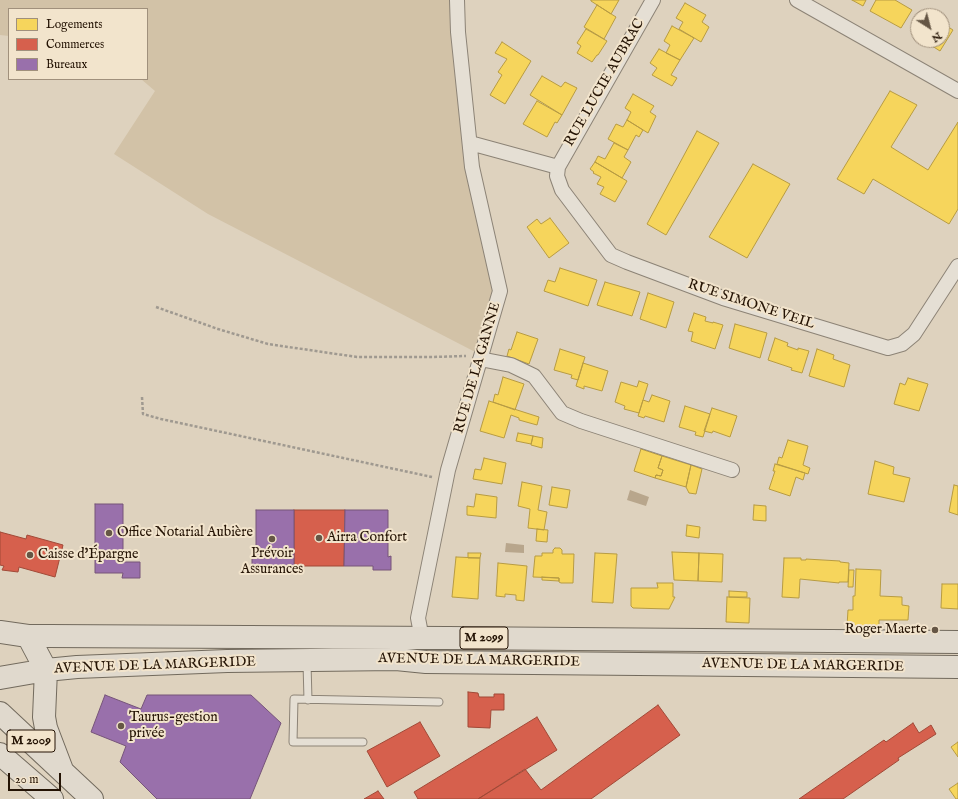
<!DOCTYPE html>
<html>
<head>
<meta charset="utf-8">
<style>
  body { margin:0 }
  #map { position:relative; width:958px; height:799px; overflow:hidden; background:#ded2be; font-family:"IM FELL English",serif }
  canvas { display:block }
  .legend { position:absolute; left:8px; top:8px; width:140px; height:72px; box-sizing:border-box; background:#f2e4cc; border:1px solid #a0907c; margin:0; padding:5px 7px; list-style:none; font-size:12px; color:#241304 }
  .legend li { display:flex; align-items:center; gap:8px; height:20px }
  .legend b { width:20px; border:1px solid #a0907c }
  .north { position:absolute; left:910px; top:8px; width:40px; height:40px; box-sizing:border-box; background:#f2e4cc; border:1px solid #a0907c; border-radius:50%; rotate:144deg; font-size:11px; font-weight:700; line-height:16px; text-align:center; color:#241304 }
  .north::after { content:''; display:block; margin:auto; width:14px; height:18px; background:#655645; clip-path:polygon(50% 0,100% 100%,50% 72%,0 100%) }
  .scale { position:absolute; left:8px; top:773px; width:53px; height:18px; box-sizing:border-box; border:2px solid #241304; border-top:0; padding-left:5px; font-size:12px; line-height:14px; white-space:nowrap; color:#241304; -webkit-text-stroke:3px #f2e4cc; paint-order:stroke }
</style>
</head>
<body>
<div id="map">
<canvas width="958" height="799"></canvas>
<ul class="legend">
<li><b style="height:11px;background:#f6d55c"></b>Logements</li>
<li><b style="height:11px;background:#d6604d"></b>Commerces</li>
<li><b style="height:11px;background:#9970ab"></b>Bureaux</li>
</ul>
<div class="north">N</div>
<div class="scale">20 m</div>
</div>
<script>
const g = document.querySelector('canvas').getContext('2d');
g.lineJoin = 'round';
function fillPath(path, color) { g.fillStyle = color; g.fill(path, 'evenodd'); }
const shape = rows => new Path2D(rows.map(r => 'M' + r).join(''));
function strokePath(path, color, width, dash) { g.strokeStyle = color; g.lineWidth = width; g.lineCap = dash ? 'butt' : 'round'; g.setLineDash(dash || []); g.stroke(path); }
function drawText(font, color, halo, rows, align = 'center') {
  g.font = font + ' "IM FELL English",serif'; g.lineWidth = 4; g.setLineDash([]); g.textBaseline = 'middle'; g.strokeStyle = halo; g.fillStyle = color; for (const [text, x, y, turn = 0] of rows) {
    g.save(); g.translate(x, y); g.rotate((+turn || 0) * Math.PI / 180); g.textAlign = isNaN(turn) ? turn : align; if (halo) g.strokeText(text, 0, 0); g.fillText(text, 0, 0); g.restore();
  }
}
const green = shape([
  [0,0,457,0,472,167,500,291,481,355,208,214,114,154,155,91,141,79,147,79,147,9,9,9,9,36,0,35]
]);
const water = shape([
  [630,490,649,497,646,506,627,500],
  [506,543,524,545,524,553,505,552]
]);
const homes = shape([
  [591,0,619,0,611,14,591,1,591,0],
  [852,0,866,0,863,6,852,0],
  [876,0,895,0,912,10,901,28,870,11,876,0],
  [685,3,706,15,702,22,709,27,701,42,679,29,683,22,676,18,685,3],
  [597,5,616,17,604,39,584,27,597,5],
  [928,10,938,16,924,16,928,10],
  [942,23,953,30,940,51,929,44,931,41,929,40,942,40,942,23],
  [672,26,694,38,680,60,666,53,670,45,664,41,672,26],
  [918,26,918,39,912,35,918,26],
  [586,29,607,41,598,55,597,55,592,62,577,53,581,46,577,43,586,29],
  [502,42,531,61,505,104,490,95,502,75,498,72,507,59,495,53,502,42],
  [659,49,680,60,671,75,677,78,672,86,652,75,657,68,650,63,659,49],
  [542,76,561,87,565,82,577,88,562,115,530,95,542,76],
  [890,91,917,105,891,147,928,170,958,122,958,209,949,224,873,179,864,194,837,179,890,91],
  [633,94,654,106,650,112,656,116,648,133,627,120,631,112,625,108,633,94],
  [537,101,562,115,557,123,555,122,547,137,523,124,537,101],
  [627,120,643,130,639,137,636,135,628,150,608,139,616,124,623,127,627,120],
  [697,131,719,143,666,235,647,224,697,131],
  [614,143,628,150,624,157,631,162,622,178,595,162,598,156,605,159,614,143],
  [595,162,627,181,615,202,600,194,604,187,597,184,601,177,593,173,594,172,590,169,595,162],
  [753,164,790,184,747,258,709,237,753,164],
  [550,218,569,243,549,258,527,227,537,219,541,224,550,218],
  [560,268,597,280,588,306,544,291,548,280,555,282,560,268],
  [605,282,640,292,632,316,597,305,605,282],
  [648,293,674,302,666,328,640,319,648,293],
  [694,313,706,317,705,321,713,323,713,322,723,325,715,349,691,341,693,332,688,331,694,313],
  [735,324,767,333,760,358,729,348,735,324],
  [517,332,538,339,529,364,507,356,509,349,511,350,517,332],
  [775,338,788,343,787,346,798,350,798,348,809,351,802,373,791,370,792,368,768,360,775,338],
  [560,349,585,357,578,380,571,378,572,375,554,370,560,349],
  [817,349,834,355,833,359,850,365,844,387,809,376,817,349],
  [583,363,608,371,602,391,584,386,584,389,576,386,583,363],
  [503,377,524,384,515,410,493,402,495,394,498,395,503,377],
  [908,378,928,384,919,411,894,404,900,383,905,385,908,378],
  [639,381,648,384,639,413,624,409,625,406,615,402,621,382,637,387,639,381],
  [652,395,670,401,664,422,645,416,644,418,638,416,643,400,649,402,652,395],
  [489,401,539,417,537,425,519,420,519,418,511,415,504,438,480,431,489,401],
  [685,406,710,414,703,437,695,435,696,432,679,427,685,406],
  [712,408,737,416,730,437,713,431,712,433,704,431,712,408],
  [518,433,533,436,531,444,516,441,518,433],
  [533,436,543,438,542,448,531,445,533,436],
  [788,440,808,446,803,465,810,468,808,474,777,464,779,457,782,458,788,440],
  [641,449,662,456,658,468,663,470,661,476,656,475,655,478,634,471,641,449],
  [662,456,691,465,686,487,655,478,656,475,661,476,663,470,658,468,662,456],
  [484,458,506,463,502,484,473,479,475,469,481,470,484,458],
  [875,461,894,467,893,474,910,478,904,502,868,494,875,461],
  [775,464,805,473,803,480,796,477,790,496,769,489,775,471,773,471,775,464],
  [691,465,702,469,696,494,689,493,686,487,691,465],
  [522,482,542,486,538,510,547,512,544,530,528,528,530,509,518,506,522,482],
  [954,485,958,486,958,515,949,512,954,485],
  [552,487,570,490,567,508,549,505,552,487],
  [476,494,497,497,496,518,467,515,467,506,474,507,476,494],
  [754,505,766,506,766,521,753,520,754,505],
  [687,525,700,527,699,538,686,536,687,525],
  [537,529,548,530,547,542,536,541,537,529],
  [555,548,560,548,562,550,562,554,574,554,573,583,561,583,559,582,559,578,533,577,535,556,542,556,542,553,553,553,553,550,555,548],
  [672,552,699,553,698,581,674,580,672,552],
  [468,553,481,553,480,558,468,558,468,553],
  [595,553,617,554,613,603,592,602,595,553],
  [699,553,723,554,722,582,698,581,699,553],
  [456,557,480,558,478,599,452,597,456,557],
  [784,558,801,558,801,560,806,560,806,559,840,561,840,562,849,563,848,582,839,582,839,583,800,579,799,598,782,597,784,558],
  [498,563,527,566,524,601,516,600,516,595,505,594,505,597,496,596,498,563],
  [856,569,881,570,880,596,902,597,902,605,909,606,908,620,879,620,879,626,847,626,848,610,853,610,853,596,855,596,856,569],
  [849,570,854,570,853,587,848,587,849,570],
  [542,577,559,578,559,581,542,580,542,577],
  [657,583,673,583,673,597,675,597,669,609,633,608,631,606,631,588,658,588,657,583],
  [942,584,958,584,958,609,941,608,942,584],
  [729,591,747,592,747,597,729,597,729,591],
  [727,597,750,598,749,623,726,622,727,597],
  [958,742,958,757,951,747,958,742],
  [958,783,958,799,956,799,949,789,958,783]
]);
const shops = shape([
  [294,510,345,510,344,566,294,566,294,510],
  [0,532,26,539,27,535,63,545,55,577,19,567,18,572,2,570,4,566,0,565,0,532],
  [468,692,478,693,479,697,494,697,494,694,504,694,504,710,491,710,490,728,468,727,468,692],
  [658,705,680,735,591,799,478,799,525,769,541,790,658,705],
  [537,717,557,750,478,799,418,799,414,792,537,717],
  [420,722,440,756,387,787,367,751,420,722],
  [913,723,919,733,931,725,936,734,898,758,899,760,843,799,799,799,884,740,886,742,913,723],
  [378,791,384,799,364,799,378,791]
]);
const offices = shape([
  [95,504,123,504,123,562,140,562,140,578,122,578,123,573,95,573,95,504],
  [256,510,294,510,294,566,271,566,271,569,252,569,252,555,256,555,256,510],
  [345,510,388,510,388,557,391,556,391,570,373,570,373,566,344,566,345,510],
  [105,695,141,709,147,695,251,695,281,723,250,799,157,799,120,762,126,746,91,732,105,695]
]);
const path = shape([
  [156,307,218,329,268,344,357,357,431,357,466,356],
  [142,397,143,414,161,419,432,477]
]);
const service = shape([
  [307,663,308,700],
  [363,742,293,742,294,699,439,702]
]);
const minor = shape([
  [653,0,558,167,557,176,562,190,611,255,627,262,723,298,888,348,902,344,914,334,958,266],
  [797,0,958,91],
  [470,143,558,167],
  [480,359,511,365,534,376,562,413,581,421,732,470],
  [422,639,418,618,448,470,500,291,472,167,458,32,457,0]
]);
const primary = shape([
  [0,632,28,636,48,636,447,638,958,642],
  [28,636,46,670,44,717,46,728,62,770],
  [0,678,46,670,77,667,227,661,396,659,426,662,958,667],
  [0,713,92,799],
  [0,754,52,799]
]);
const markers = [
  [109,533,4,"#655645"],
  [319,538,4,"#655645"],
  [272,539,4,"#655645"],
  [30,555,4,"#655645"],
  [935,630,4,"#655645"],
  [121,726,4,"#655645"]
];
const shields = [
  [484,638,48],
  [31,741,48]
];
const shieldNames = [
  ["M 2099",484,638],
  ["M 2009",31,741]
];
const streetNames = [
  ["RUE LUCIE AUBRAC",605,83,-60],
  ["RUE SIMONE VEIL",751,305,18],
  ["RUE DE LA GANNE",478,368,-74],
  ["AVENUE DE LA MARGERIDE",479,661,1],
  ["AVENUE DE LA MARGERIDE",155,666,-2],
  ["AVENUE DE LA MARGERIDE",803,666,1]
];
const poiNames = [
  ["Office Notarial Aubière",117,533],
  ["Airra Confort",327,538],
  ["Prévoir",272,554,"center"],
  ["Assurances",272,570,"center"],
  ["Caisse d'Épargne",38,555],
  ["Roger Maerte",927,630,"right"],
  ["Taurus-gestion",129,718],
  ["privée",129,734]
];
fillPath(green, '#d2c2a7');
fillPath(water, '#b8a68c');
fillPath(homes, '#f6d55c');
strokePath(homes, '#b79b42', 1);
fillPath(shops, '#d6604d');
strokePath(shops, '#a14937', 1);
fillPath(offices, '#9970ab');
strokePath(offices, '#765479', 1);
strokePath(service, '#8c8376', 9);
strokePath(minor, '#8c8376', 16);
strokePath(primary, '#726a5d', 24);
strokePath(path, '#9f9990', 2.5, [3, 2]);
strokePath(service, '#e5dfd4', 7);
strokePath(minor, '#e5dfd4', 14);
strokePath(primary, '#e0d9cd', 22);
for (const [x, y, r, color] of markers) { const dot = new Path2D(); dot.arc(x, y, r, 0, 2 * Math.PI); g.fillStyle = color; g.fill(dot); strokePath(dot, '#f2e4cc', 1.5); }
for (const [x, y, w] of shields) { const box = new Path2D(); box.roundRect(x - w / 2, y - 11, w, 22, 3); g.fillStyle = '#f2e4cc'; g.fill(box); strokePath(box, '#241304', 1); }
drawText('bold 13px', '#241304', null, shieldNames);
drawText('14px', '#241304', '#f2e4cc', streetNames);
drawText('14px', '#241304', '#f2e4cc', poiNames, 'left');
</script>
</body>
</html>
